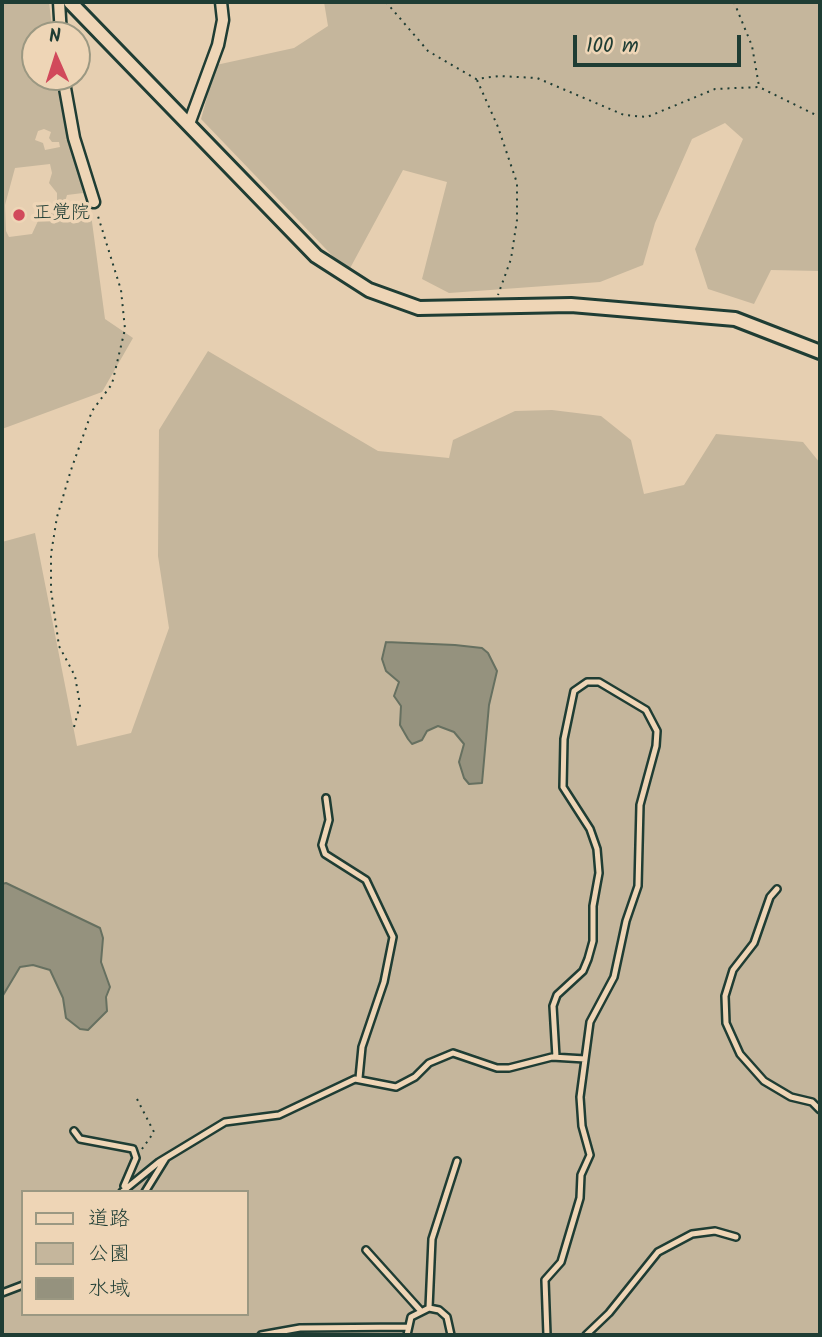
<!DOCTYPE html>
<html>
<head>
<meta charset="utf-8">
<style>
  body { margin:0 }
  #map { position:relative; width:822px; height:1337px; overflow:hidden; background:#e6cfb1; font-family:Kalam,"Klee One",sans-serif }
  canvas { display:block }
  .frame { position:absolute; inset:0; border:4px solid #1f3d34; pointer-events:none }
  .legend { position:absolute; left:21px; top:1190px; width:228px; height:126px; box-sizing:border-box; background:#eed5b6; border:2px solid #9b9882; margin:0; padding:9px 12px; list-style:none; font-size:21px; color:#1f3d34 }
  .legend li { display:flex; align-items:center; gap:14px; height:35px }
  .legend b { width:35px; border:2px solid #9b9882 }
  .north { position:absolute; left:21px; top:21px; width:70px; height:70px; box-sizing:border-box; background:#eed5b6; border:2px solid #9b9882; border-radius:50%; rotate:357deg; font-size:19px; font-weight:700; line-height:28px; text-align:center; color:#1f3d34 }
  .north::after { content:''; display:block; margin:auto; width:24px; height:32px; background:#d1495b; clip-path:polygon(50% 0,100% 100%,50% 72%,0 100%) }
  .scale { position:absolute; left:573px; top:35px; width:168px; height:32px; box-sizing:border-box; border:4px solid #1f3d34; border-top:0; padding-left:9px; font-size:21px; line-height:24px; white-space:nowrap; color:#1f3d34; -webkit-text-stroke:5px #eed5b6; paint-order:stroke }
</style>
</head>
<body>
<div id="map">
<canvas width="822" height="1337"></canvas>
<div class="frame"></div>
<ul class="legend">
<li><b style="height:9px;background:#eed5b6"></b>道路</li>
<li><b style="height:19px;background:#c5b69c"></b>公園</li>
<li><b style="height:19px;background:#95927e"></b>水域</li>
</ul>
<div class="north">N</div>
<div class="scale">100 m</div>
</div>
<script>
const g = document.querySelector('canvas').getContext('2d');
g.lineJoin = 'round';
function fillPath(path, color) { g.fillStyle = color; g.fill(path, 'evenodd'); }
const shape = rows => new Path2D(rows.map(r => 'M' + r).join(''));
function strokePath(path, color, width, dash) { g.strokeStyle = color; g.lineWidth = width; g.lineCap = dash ? 'butt' : 'round'; g.setLineDash(dash || []); g.stroke(path); }
function drawText(font, color, halo, rows, align = 'center') {
  g.font = font + ' Kalam,"Klee One",sans-serif'; g.lineWidth = 7; g.setLineDash([]); g.textBaseline = 'middle'; g.strokeStyle = halo; g.fillStyle = color; for (const [text, x, y, turn = 0] of rows) {
    g.save(); g.translate(x, y); g.rotate((+turn || 0) * Math.PI / 180); g.textAlign = isNaN(turn) ? turn : align; if (halo) g.strokeText(text, 0, 0); g.fillText(text, 0, 0); g.restore();
  }
}
const green = shape([
  [2,2,49,2,53,35,35,35,35,77,59,77,69,136,65,140,70,139,83,193,67,195,64,205,57,205,57,193,49,183,52,173,50,164,15,168,5,205,6,231,9,237,32,234,38,221,53,212,84,202,90,207,105,319,133,338,102,392,2,429],
  [44,129,51,132,49,138,52,142,59,142,60,147,45,150,43,143,35,140,38,131],
  [324,2,820,2,820,271,771,270,754,304,708,289,695,249,743,139,725,123,692,139,655,223,643,265,600,282,449,293,422,279,447,182,403,170,348,272,201,119,216,65,294,48,328,26],
  [208,351,378,451,449,458,453,440,515,411,552,410,601,416,631,440,644,494,684,485,716,434,803,442,820,463,820,1335,2,1335,2,542,35,533,77,746,131,733,169,628,158,556,159,430],
  [23,1192,247,1192,247,1314,23,1314]
]);
const water = shape([
  [386,642,455,645,482,648,488,653,497,671,489,705,482,783,469,784,464,778,459,762,464,744,454,732,438,726,427,731,422,740,412,744,408,739,400,725,401,706,394,696,399,682,386,671,382,659,386,642],
  [6,883,100,928,103,938,101,962,110,987,106,997,107,1011,88,1030,80,1029,66,1018,63,998,50,970,33,965,20,967,2,997,2,884,6,883]
]);
const path = shape([
  [386,2,428,51,476,79,499,76,537,78,624,115,647,117,715,89,759,87,820,117],
  [734,2,752,46,759,86],
  [477,80,498,127,517,183,517,220,511,259,498,295],
  [74,727,80,705,75,676,59,646,51,590,51,554,57,517,71,470,92,411,112,384,125,329,121,290,97,213],
  [137,1099,154,1132,142,1149]
]);
const service = shape([
  [326,798,329,820,322,845,325,854,366,880,393,937,384,982,362,1047,359,1078],
  [777,889,770,897,754,943,733,970,725,996,726,1023,740,1054,764,1081,791,1097,812,1102,820,1110],
  [74,1131,80,1139,133,1149,136,1158,124,1186],
  [122,1192,159,1162,225,1122,279,1115,355,1079,396,1087,415,1077,429,1063,453,1053,497,1068,509,1068,552,1057,585,1059],
  [145,1192,166,1158],
  [366,1250,420,1310],
  [2,1293,23,1285],
  [429,1308,432,1239,457,1161],
  [261,1335,300,1328,407,1327],
  [407,1335,411,1317,429,1308,439,1310,447,1317,451,1335],
  [547,1335,545,1280,561,1262,580,1198,581,1175,590,1155,582,1126,580,1097,590,1022,614,977,626,921,638,886,640,805,656,746,657,731,646,710,599,682,587,682,574,691,564,739,563,787,590,829,597,849,599,873,593,906,593,941,588,959,583,971,557,995,553,1006,556,1057],
  [586,1335,609,1313,658,1252,692,1234,715,1231,736,1237]
]);
const minor = shape([
  [59,2,61,35],
  [63,77,74,138,94,202],
  [189,124,218,45,223,20,221,2]
]);
const tertiary = shape([
  [70,2,316,256,369,290,419,308,571,305,735,319,820,352]
]);
const markers = [
  [19,215,7,"#d1495b"]
];
const poiNames = [
  ["正覚院",33,215]
];
fillPath(green, '#c5b69c');
fillPath(water, '#95927e');
strokePath(water, '#667060', 2);
strokePath(service, '#1f3d34', 10);
strokePath(minor, '#1f3d34', 15);
strokePath(tertiary, '#1f3d34', 18);
strokePath(path, '#1f3d34', 2, [2, 5]);
strokePath(service, '#eed5b6', 5);
strokePath(minor, '#eed5b6', 10);
strokePath(tertiary, '#eed5b6', 12);
for (const [x, y, r, color] of markers) { const dot = new Path2D(); dot.arc(x, y, r, 0, 2 * Math.PI); g.fillStyle = color; g.fill(dot); strokePath(dot, '#eed5b6', 2.5); }
drawText('19px', '#1f3d34', '#eed5b6', poiNames, 'left');
</script>
</body>
</html>
